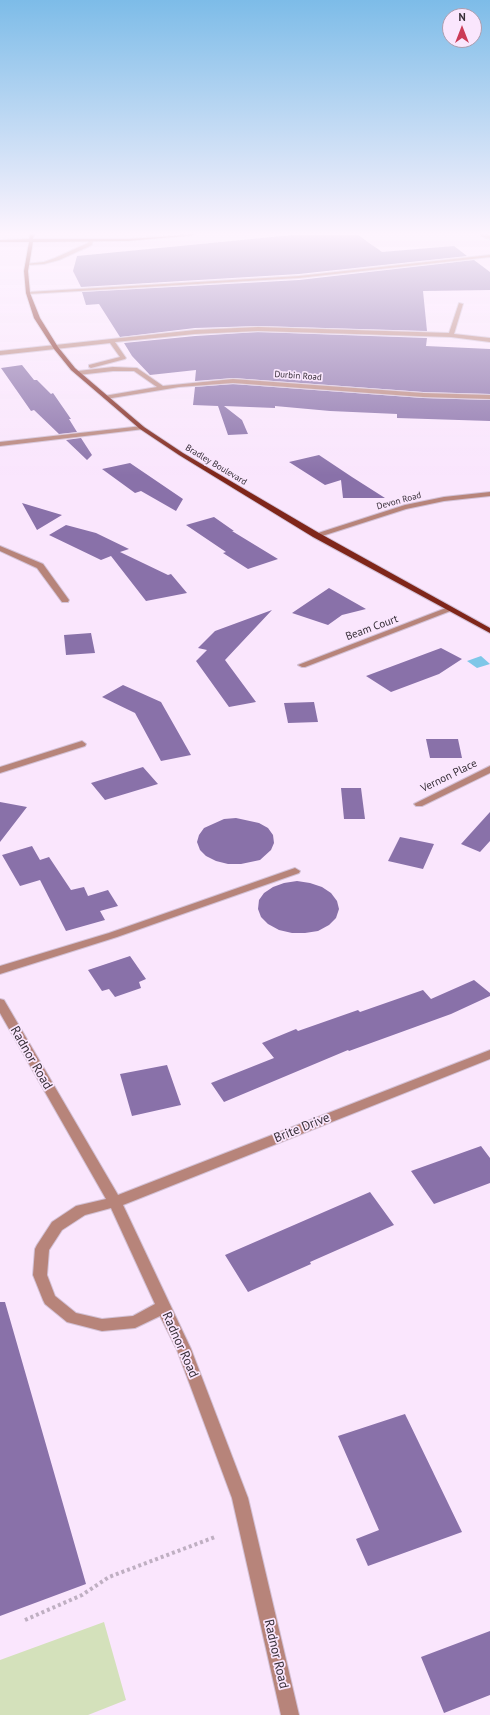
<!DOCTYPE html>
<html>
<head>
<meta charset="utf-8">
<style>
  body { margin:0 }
  #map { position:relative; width:490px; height:1715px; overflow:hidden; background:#fae6fd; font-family:"PT Sans",sans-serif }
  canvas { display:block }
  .north { position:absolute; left:442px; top:8px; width:40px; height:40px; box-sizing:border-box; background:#fae6fd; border:1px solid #ac9dae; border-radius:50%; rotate:0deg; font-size:11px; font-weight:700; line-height:16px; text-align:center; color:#372f38 }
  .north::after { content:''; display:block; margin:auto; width:14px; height:18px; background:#cb3b57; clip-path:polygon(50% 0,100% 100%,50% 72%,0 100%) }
</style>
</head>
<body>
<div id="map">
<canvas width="490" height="1715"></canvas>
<div class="north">N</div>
</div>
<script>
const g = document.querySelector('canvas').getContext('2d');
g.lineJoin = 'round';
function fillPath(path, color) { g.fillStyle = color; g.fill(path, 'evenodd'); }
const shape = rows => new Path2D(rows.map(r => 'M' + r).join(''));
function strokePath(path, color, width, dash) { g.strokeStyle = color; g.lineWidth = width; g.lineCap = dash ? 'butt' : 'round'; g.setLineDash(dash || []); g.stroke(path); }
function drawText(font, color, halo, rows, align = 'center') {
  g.font = font + ' "PT Sans",sans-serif'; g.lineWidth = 3.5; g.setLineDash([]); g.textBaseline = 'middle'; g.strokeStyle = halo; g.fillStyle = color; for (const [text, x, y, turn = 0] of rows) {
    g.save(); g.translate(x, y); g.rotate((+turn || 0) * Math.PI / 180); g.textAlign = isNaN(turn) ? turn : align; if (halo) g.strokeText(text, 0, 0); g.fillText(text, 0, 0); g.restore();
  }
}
const green = shape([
  [104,1622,126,1700,88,1715,0,1715,0,1660]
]);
const water = shape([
  [481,656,490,664,477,668,467,661]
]);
const building = shape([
  [293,235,358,235,382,252,454,246,467,256,299,274,81,287,73,271,77,256],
  [474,260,490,272,490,290,423,291,427,331,258,326,195,328,120,337,99,304,86,305,82,292,299,280],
  [258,332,427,338,426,346,490,349,490,394,423,392,233,378,195,381,196,370,150,375,132,356,124,343,195,336],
  [22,365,34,380,37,380,51,394,53,393,71,419,69,419,77,432,59,434,34,410,31,411,1,368],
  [233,384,423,398,490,400,490,421,397,418,397,414,330,411,275,406,275,408,224,406,242,420,248,434,228,435,218,406,193,405,195,387],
  [81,438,92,455,87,460,66,440],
  [319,455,352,477,385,498,343,498,341,480,325,485,289,462],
  [130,463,183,499,176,511,141,491,135,493,102,469],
  [22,503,62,515,37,530],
  [214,517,234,531,232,531,278,559,248,569,223,553,226,552,186,525],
  [66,525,96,533,129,549,120,552,168,575,171,574,187,593,146,601,111,556,101,560,49,535],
  [329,588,366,609,342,615,328,625,292,613],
  [272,610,225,660,256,702,229,707,196,661,207,650,198,648,215,631],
  [91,633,95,653,66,655,64,635],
  [441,648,462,659,439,674,391,692,366,676],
  [123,685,161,702,191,755,161,761,135,713,102,697],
  [314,702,318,722,288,723,284,703],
  [426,739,458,739,462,758,430,758],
  [143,767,158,784,105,800,91,783],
  [341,788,361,788,365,819,344,819],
  [0,802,27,807,0,842],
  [490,812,490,841,480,852,461,844],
  [236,818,259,823,268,828,273,835,274,843,271,850,260,860,241,864,228,864,216,861,206,856,200,850,197,842,199,835,204,828,224,819],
  [400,837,434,844,423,869,388,861],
  [32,846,40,860,49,857,71,890,84,887,88,896,108,890,118,906,100,911,105,920,66,931,40,880,20,886,2,855],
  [297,881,310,883,322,887,331,893,337,901,339,909,336,918,329,925,318,931,305,933,292,933,279,930,268,924,261,917,258,909,259,900,264,893,273,887,284,883],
  [130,956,146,979,139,982,141,988,115,997,109,989,102,991,88,970],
  [474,980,490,993,490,996,451,1014,349,1051,348,1050,224,1102,211,1083,274,1058,262,1043,296,1029,298,1031,358,1010,360,1012,423,990,431,999],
  [167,1065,181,1105,132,1116,120,1074],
  [481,1146,490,1158,490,1183,434,1204,411,1171],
  [370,1192,394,1225,310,1262,311,1264,248,1292,225,1255],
  [0,1302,5,1302,86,1584,0,1616],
  [405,1414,462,1532,368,1566,356,1539,379,1530,338,1436],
  [490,1631,490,1695,444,1713,421,1657]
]);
const path = shape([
  [25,1620,82,1595,109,1577,215,1537]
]);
const minor = shape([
  [481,235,490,236,490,239,481,236,481,235],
  [89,240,93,241,92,245,59,260,44,264,27,265,25,264,44,262,55,258,88,243,89,240],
  [490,255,490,257,299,278,28,294,26,293,28,292,299,276,490,255],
  [459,303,463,304,454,334,490,338,490,342,451,337,258,331,195,334,115,342,126,358,125,359,91,368,89,367,89,365,120,357,110,343,0,355,0,351,195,330,258,327,449,333,459,303],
  [113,367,137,368,163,386,233,379,423,393,490,395,490,399,423,397,233,383,179,387,106,399,103,397,104,396,157,387,134,371,113,371,78,375,75,373,78,371,113,367],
  [142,426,144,427,144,429,0,446,0,442,142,426],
  [490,492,490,496,444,501,406,509,319,537,312,535,405,505,444,497,490,492],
  [0,546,43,564,69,600,68,602,62,602,37,568,0,551,0,546],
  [446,608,449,608,453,610,305,667,302,667,298,665,446,608],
  [82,741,86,744,85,746,0,773,0,767,82,741],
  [490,766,490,773,422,806,416,806,414,804,490,766],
  [295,868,300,871,299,873,117,937,0,974,0,966,109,933,295,868],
  [0,999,4,1000,118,1195,490,1050,490,1059,123,1205,191,1349,248,1498,299,1715,281,1715,232,1498,177,1350,160,1316,135,1328,102,1331,67,1322,45,1304,43,1300,33,1275,35,1249,37,1245,52,1222,76,1206,106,1199,0,1013,0,999],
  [111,1208,155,1304,133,1316,102,1319,76,1313,55,1296,47,1275,49,1250,62,1230,85,1215,111,1208]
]);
const major = shape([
  [30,235,34,235,33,239,128,239,193,235,128,241,33,242,28,271,30,293,40,318,58,347,75,368,144,427,183,453,319,533,490,628,490,633,313,537,179,455,140,429,71,370,54,349,34,318,26,293,24,271,29,242,0,242,0,240,29,239,30,235]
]);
const farStreetnames = [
  ["Durbin Road",298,376,4],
  ["Bradley Boulevard",216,465,31],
  ["Devon Road",399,501,-15]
];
const streetNames = [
  ["Beam Court",372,628,-20],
  ["Vernon Place",449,776,-26]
];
const nearStreetnames = [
  ["Radnor Road",31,1058,60],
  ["Brite Drive",302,1128,-22],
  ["Radnor Road",180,1345,66],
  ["Radnor Road",276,1654,77]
];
fillPath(green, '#d4e1bb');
fillPath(water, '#7ec7e8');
fillPath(building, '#8971a9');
strokePath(minor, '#d3c1d6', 2);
strokePath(major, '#d3c1d6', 2);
strokePath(path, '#bfafc2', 4, [3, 3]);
fillPath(minor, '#b7847a');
fillPath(major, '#7f261a');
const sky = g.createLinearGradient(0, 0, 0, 475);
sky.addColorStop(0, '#7dbce8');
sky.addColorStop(0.49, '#fdf4fe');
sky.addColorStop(1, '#fdf4fe00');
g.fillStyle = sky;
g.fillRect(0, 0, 490, 475);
drawText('9px', '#372f38', '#fae6fd', farStreetnames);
drawText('11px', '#372f38', '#fae6fd', streetNames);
drawText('13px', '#372f38', '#fae6fd', nearStreetnames);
</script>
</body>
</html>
